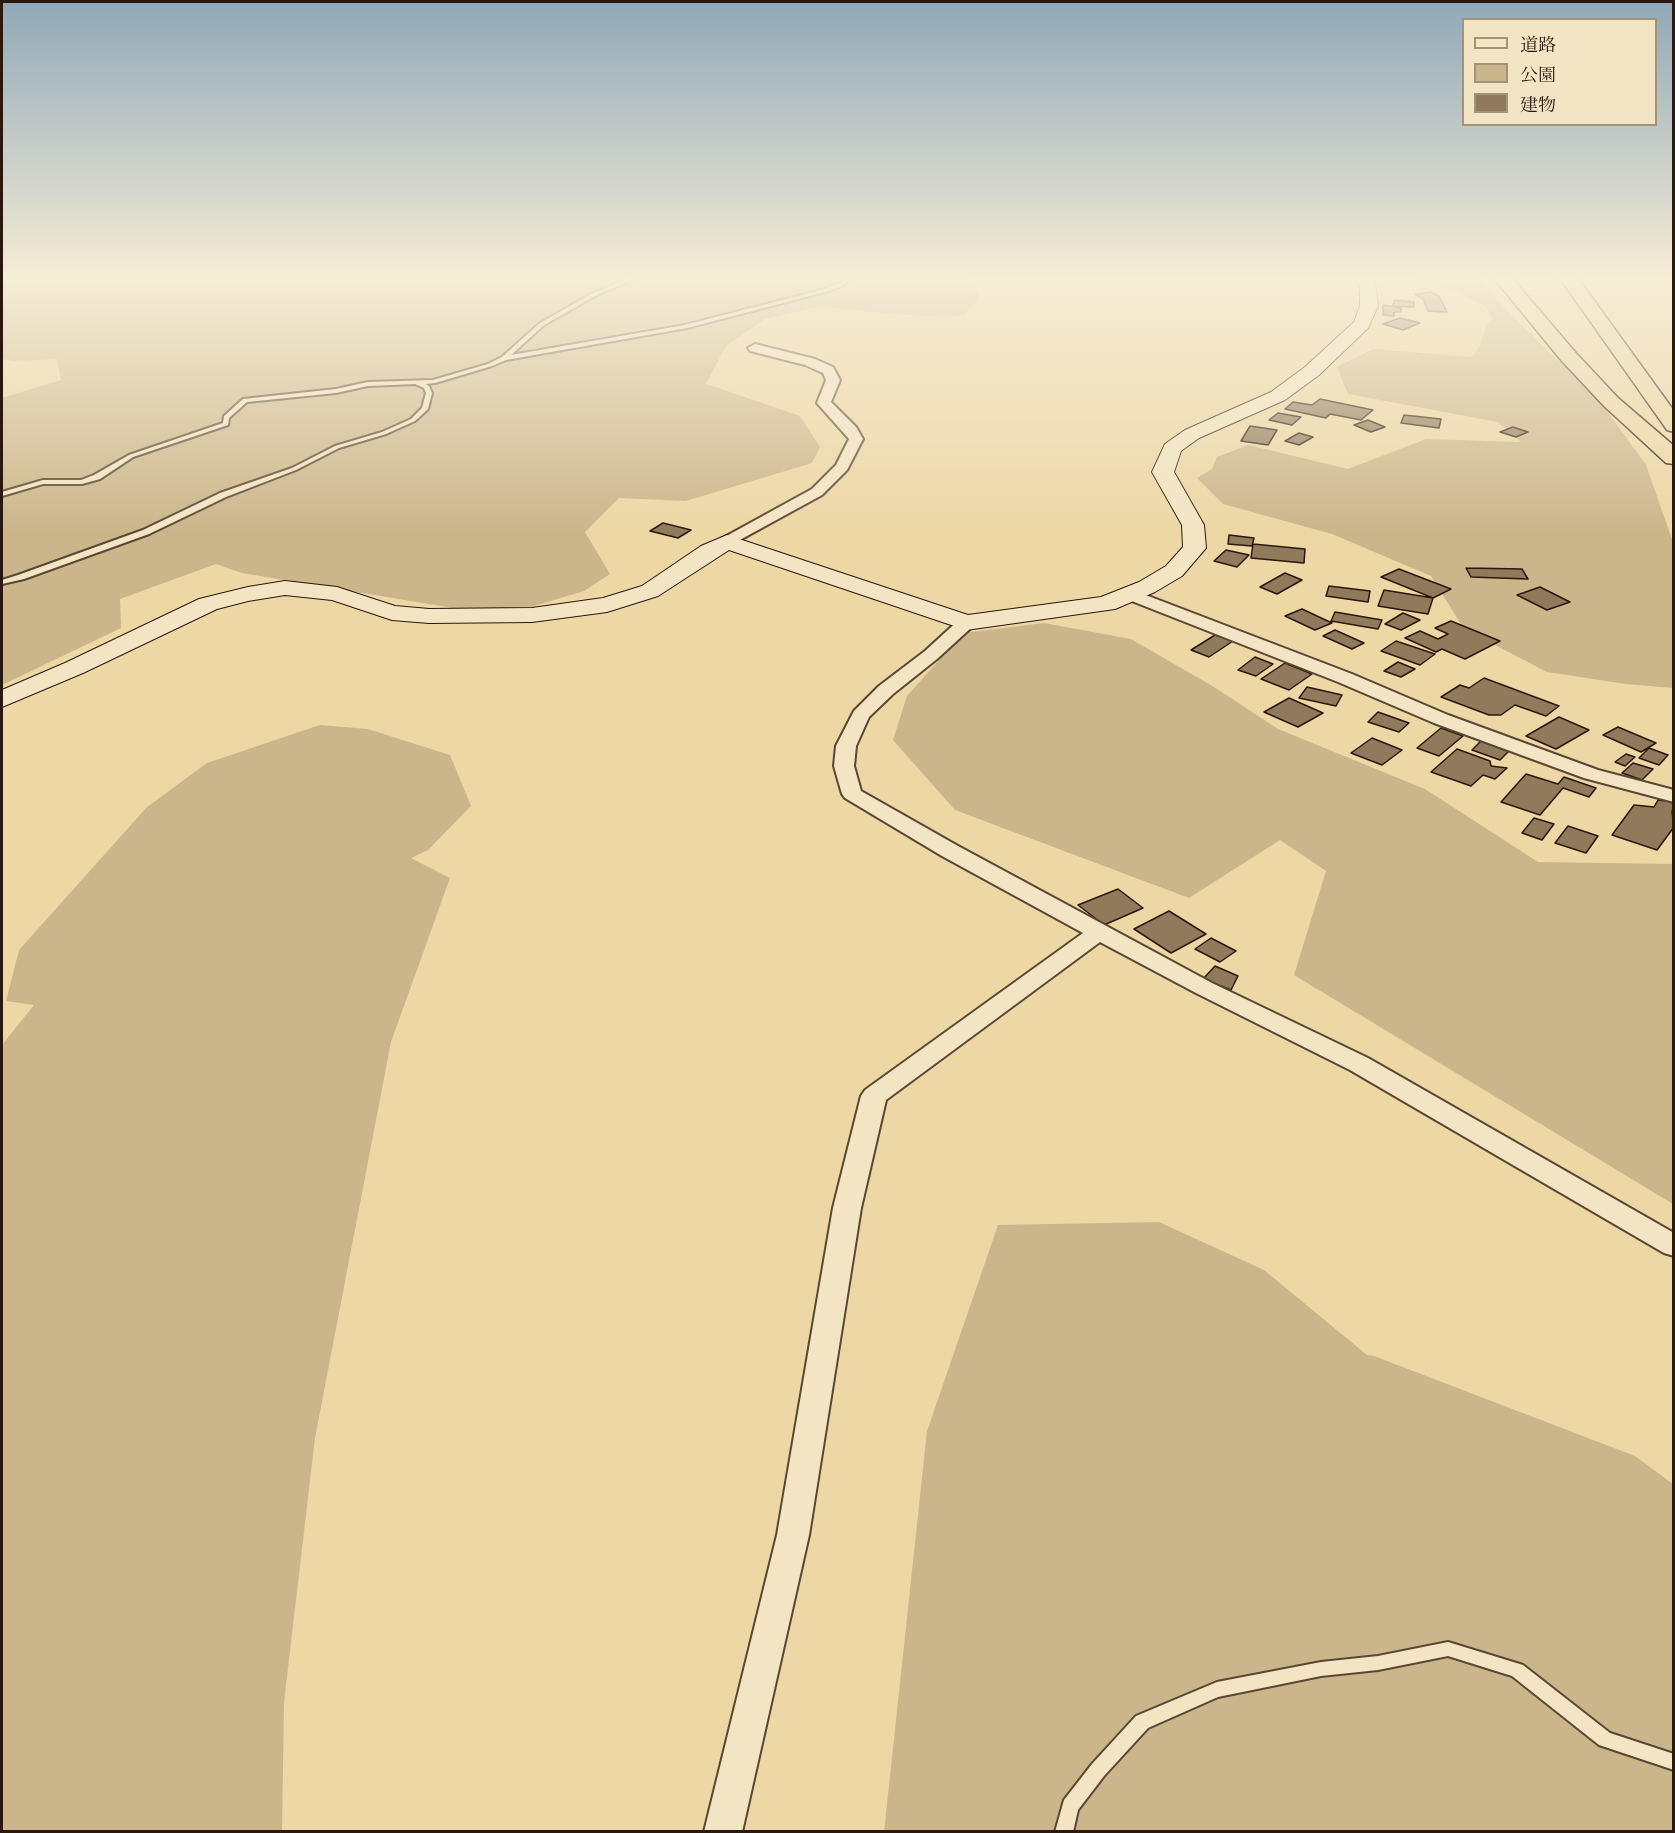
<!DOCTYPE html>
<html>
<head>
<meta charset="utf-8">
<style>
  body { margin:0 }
  #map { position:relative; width:1675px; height:1833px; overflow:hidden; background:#ecd7a5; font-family:"IM FELL Double Pica","Noto Serif JP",serif }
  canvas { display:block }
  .frame { position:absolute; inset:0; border:3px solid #2a170d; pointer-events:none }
  .legend { position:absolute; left:1462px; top:18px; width:195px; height:108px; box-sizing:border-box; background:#f3e5c4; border:2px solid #a3937b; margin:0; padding:8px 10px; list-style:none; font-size:18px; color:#2a170d }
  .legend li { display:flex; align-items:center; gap:12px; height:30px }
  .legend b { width:30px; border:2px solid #a3937b }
</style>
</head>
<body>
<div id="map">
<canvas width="1675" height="1833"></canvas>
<div class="frame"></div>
<ul class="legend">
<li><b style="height:8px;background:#f3e5c4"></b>道路</li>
<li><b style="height:16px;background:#cbb68b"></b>公園</li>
<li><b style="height:16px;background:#8f7b5c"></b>建物</li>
</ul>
</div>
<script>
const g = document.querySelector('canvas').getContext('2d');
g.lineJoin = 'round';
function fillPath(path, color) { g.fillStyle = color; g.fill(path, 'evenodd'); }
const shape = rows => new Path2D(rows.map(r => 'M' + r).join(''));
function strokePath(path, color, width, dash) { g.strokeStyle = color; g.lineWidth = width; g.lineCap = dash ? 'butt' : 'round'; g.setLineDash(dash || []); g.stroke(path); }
const green = shape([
  [2,277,972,277,980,297,964,315,929,317,820,307,765,319,726,346,706,384,800,416,820,447,812,463,686,501,619,498,585,532,610,574,584,591,501,616,242,573,216,564,120,599,121,628,2,685,2,398,61,380,57,359,13,361,2,359],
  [1407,277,1478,277,1505,309,1600,401,1646,465,1673,542,1673,688,1626,684,1547,672,1464,629,1431,576,1332,534,1223,504,1197,478,1212,469,1217,457,1248,445,1348,469,1426,439,1521,442,1498,422,1348,394,1337,367,1373,349,1472,357,1479,348,1487,325,1493,319,1486,307,1457,292],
  [1044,623,1131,639,1214,687,1278,729,1425,789,1538,862,1673,864,1673,1204,1294,975,1326,871,1280,840,1189,898,955,810,893,740,907,696,963,633],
  [320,725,368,729,450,755,471,806,428,850,411,858,450,878,391,1042,315,1438,284,1702,282,1831,2,1831,2,1045,34,1005,6,1001,19,950,147,807,207,763],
  [1159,1222,1264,1270,1367,1355,1374,1356,1635,1456,1673,1484,1673,1831,884,1832,927,1431,998,1225]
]);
const building = shape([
  [1431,292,1439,296,1447,312,1428,311,1423,299,1415,294,1431,292],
  [1394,300,1414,302,1414,307,1393,306,1394,300],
  [1383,305,1401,308,1401,312,1394,312,1394,316,1383,315,1383,305],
  [1400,318,1420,323,1403,330,1383,324,1400,318],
  [1320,399,1373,410,1361,420,1330,414,1326,418,1285,409,1293,402,1312,405,1320,399],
  [1278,413,1301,417,1292,425,1269,420,1278,413],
  [1404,415,1441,419,1439,428,1401,423,1404,415],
  [1368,420,1385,427,1371,432,1354,425,1368,420],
  [1250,426,1277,430,1268,445,1241,441,1250,426],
  [1513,427,1528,432,1516,437,1500,432,1513,427],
  [1299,433,1313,437,1299,445,1285,441,1299,433],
  [663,523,691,530,678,538,650,531,663,523],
  [1229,535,1254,538,1252,546,1228,544,1229,535],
  [1253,544,1305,549,1304,563,1251,558,1253,544],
  [1226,550,1249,555,1237,567,1214,561,1226,550],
  [1466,568,1522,569,1528,579,1471,577,1466,568],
  [1399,569,1451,589,1433,598,1381,577,1399,569],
  [1285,573,1302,580,1277,594,1260,587,1285,573],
  [1329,586,1370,591,1368,602,1326,596,1329,586],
  [1540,587,1570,602,1547,610,1517,595,1540,587],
  [1384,590,1433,598,1428,614,1378,606,1384,590],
  [1302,609,1332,623,1315,630,1285,616,1302,609],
  [1335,612,1382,620,1378,629,1331,621,1335,612],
  [1403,613,1420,620,1401,630,1385,624,1403,613],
  [1451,621,1500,641,1465,659,1442,649,1436,652,1405,638,1420,631,1438,639,1448,634,1435,628,1451,621],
  [1335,630,1364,643,1352,649,1323,636,1335,630],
  [1215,635,1233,641,1209,657,1191,650,1215,635],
  [1396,641,1435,654,1420,665,1381,651,1396,641],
  [1255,657,1273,664,1256,676,1238,670,1255,657],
  [1398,662,1415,669,1401,677,1384,671,1398,662],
  [1285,663,1312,674,1289,690,1261,679,1285,663],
  [1484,678,1559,706,1546,716,1515,705,1501,715,1489,715,1441,697,1460,685,1469,688,1484,678],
  [1307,687,1342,695,1336,706,1299,698,1307,687],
  [1289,698,1323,713,1298,727,1264,712,1289,698],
  [1378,712,1409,723,1399,732,1368,722,1378,712],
  [1559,717,1589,730,1556,749,1526,736,1559,717],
  [1618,727,1656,743,1641,752,1603,735,1618,727],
  [1441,728,1463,736,1439,756,1417,748,1441,728],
  [1372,738,1402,750,1382,765,1351,753,1372,738],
  [1481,741,1509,751,1500,760,1472,750,1481,741],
  [1649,748,1668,755,1659,765,1639,758,1649,748],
  [1457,749,1490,761,1491,766,1507,768,1495,779,1483,775,1471,786,1431,772,1457,749],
  [1626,754,1635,757,1625,766,1615,762,1626,754],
  [1633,763,1653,769,1642,780,1622,773,1633,763],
  [1526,774,1558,784,1564,777,1596,788,1589,797,1563,788,1540,815,1501,802,1526,774],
  [1658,800,1674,802,1672,812,1674,827,1657,850,1612,835,1634,805,1654,807,1658,800],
  [1534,818,1554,824,1542,840,1522,833,1534,818],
  [1568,826,1598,836,1586,853,1555,843,1568,826],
  [1118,889,1143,908,1104,925,1078,905,1118,889],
  [1169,911,1206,934,1171,953,1134,929,1169,911],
  [1211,938,1236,951,1220,962,1195,949,1211,938],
  [1215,966,1238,976,1231,990,1203,979,1215,966]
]);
const lane = shape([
  [632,277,639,277,597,295,544,325,511,355,685,325,821,290,838,284,847,277,853,277,842,286,825,292,687,328,506,360,492,366,435,383,425,384,429,386,432,393,428,409,415,421,386,434,339,448,296,470,226,497,149,534,24,579,2,584,2,580,18,575,143,530,220,493,292,468,335,446,382,432,411,419,422,408,426,393,424,388,415,384,368,386,336,393,247,402,229,418,228,425,133,457,100,479,82,484,43,484,2,496,2,492,43,480,81,480,94,475,129,455,223,423,224,416,243,399,336,389,368,382,433,380,488,364,502,357,540,323,593,293,632,277],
  [1448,1642,1523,1665,1610,1733,1674,1754,1674,1770,1599,1745,1512,1676,1448,1656,1378,1670,1321,1676,1218,1697,1148,1728,1104,1776,1078,1810,1073,1832,1055,1832,1064,1800,1092,1764,1136,1716,1217,1682,1321,1662,1378,1656,1448,1642]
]);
const street = shape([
  [755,344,815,359,833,367,840,380,831,402,856,427,863,439,847,470,822,495,727,547,719,542,721,539,812,489,836,465,849,439,817,403,826,380,823,373,805,365,750,351,748,348,755,344],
  [1130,589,1352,674,1448,715,1598,770,1674,790,1674,802,1584,778,1434,723,1338,682,1124,598,1121,594,1124,590,1130,589],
  [966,618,972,619,975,623,972,627,937,659,893,694,869,717,856,746,854,766,861,791,958,846,1212,983,1368,1058,1674,1233,1674,1256,1664,1253,1350,1070,1196,993,1100,942,886,1100,861,1208,809,1535,742,1832,704,1832,777,1535,833,1208,861,1096,865,1090,1083,933,942,856,845,798,842,794,834,766,836,746,854,711,879,686,925,651,960,619,966,618]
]);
const secondary = shape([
  [1356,277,1372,277,1376,288,1378,306,1368,328,1319,375,1285,400,1199,438,1181,451,1174,472,1204,525,1206,548,1182,576,1155,592,1115,609,966,630,729,550,658,596,607,612,532,622,429,623,392,620,332,600,285,595,248,601,217,609,83,673,2,707,2,690,65,663,199,599,248,587,285,581,337,587,395,606,429,609,532,608,603,598,642,586,701,546,727,535,968,615,1101,597,1139,582,1166,566,1183,547,1182,525,1152,472,1165,444,1185,430,1271,392,1305,367,1354,322,1360,306,1360,288,1356,277]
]);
const highway = shape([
  [1493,277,1511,277,1575,352,1618,398,1674,446,1674,464,1666,463,1604,406,1561,360,1493,277],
  [1559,277,1577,277,1674,411,1674,432,1667,430,1559,277]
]);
fillPath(green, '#cbb68b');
fillPath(building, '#8f7b5c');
strokePath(building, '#2a170d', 1.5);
strokePath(lane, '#5a4733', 4);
strokePath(street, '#5a4733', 4);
strokePath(secondary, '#2a170d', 2);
strokePath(highway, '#2a170d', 3);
fillPath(lane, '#f3e5c4');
fillPath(street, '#f3e5c4');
fillPath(secondary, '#f3e5c4');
fillPath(highway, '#ecd7a5');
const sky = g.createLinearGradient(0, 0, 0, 533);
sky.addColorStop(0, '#8fa8b8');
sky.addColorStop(0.52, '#f6edd6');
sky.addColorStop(1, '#f6edd600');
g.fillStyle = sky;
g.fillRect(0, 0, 1675, 533);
</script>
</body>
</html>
